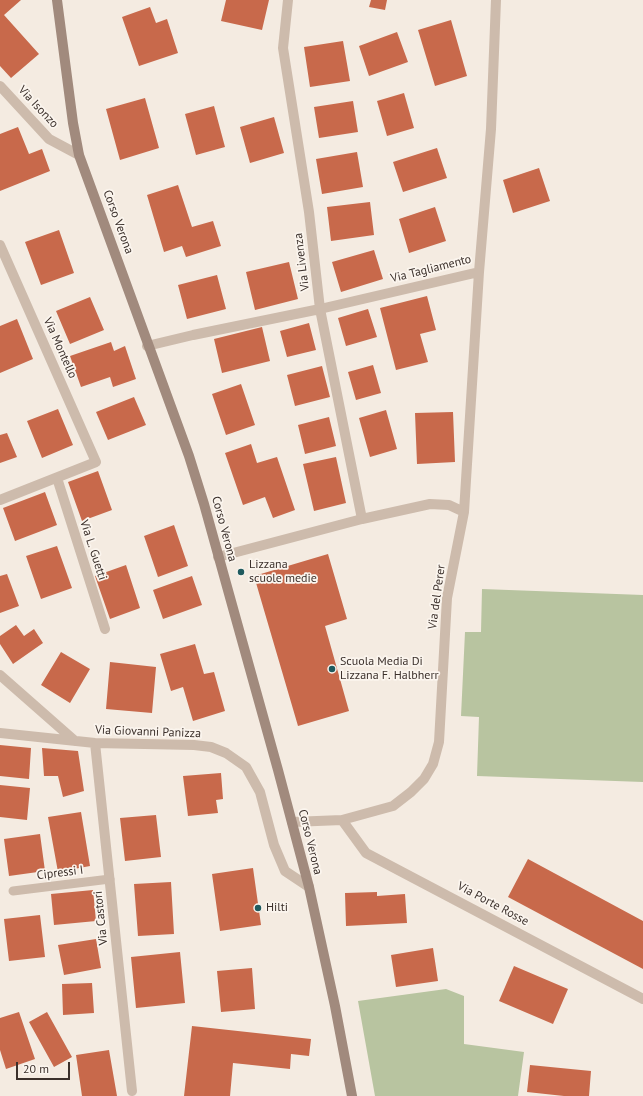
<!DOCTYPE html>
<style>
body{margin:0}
#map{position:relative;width:643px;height:1096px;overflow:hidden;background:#f4ebe1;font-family:"PT Sans",sans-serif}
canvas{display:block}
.scale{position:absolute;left:16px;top:1062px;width:54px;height:18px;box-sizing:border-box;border:2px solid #3b302b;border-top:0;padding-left:5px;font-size:12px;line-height:14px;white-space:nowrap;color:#3b302b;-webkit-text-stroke:3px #fbf5ee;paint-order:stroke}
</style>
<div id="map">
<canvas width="643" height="1096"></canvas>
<div class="scale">20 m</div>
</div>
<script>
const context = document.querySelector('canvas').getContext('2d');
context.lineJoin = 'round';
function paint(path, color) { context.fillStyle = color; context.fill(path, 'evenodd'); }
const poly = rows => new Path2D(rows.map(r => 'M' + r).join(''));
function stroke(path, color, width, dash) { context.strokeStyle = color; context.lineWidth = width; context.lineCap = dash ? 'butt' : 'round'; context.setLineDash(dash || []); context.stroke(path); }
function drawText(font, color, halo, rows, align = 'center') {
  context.font = font + ' "PT Sans",sans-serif'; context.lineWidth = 3.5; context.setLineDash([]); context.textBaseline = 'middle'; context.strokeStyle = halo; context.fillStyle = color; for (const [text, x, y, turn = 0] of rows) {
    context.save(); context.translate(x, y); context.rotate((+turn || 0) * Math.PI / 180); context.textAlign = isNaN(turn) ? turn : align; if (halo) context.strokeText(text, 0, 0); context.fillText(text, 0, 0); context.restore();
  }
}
paint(poly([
 [482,589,643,595,643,782,477,776,479,717,461,716,465,632,481,632],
 [446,989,464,996,464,1044,524,1052,518,1096,375,1096,358,1001]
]), '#b8c4a0');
paint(poly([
 [0,0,21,0,4,15,39,54,11,78,0,66],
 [226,0,269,0,262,30,221,21],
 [371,0,387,0,385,10,369,7],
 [150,7,156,23,167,19,178,53,139,66,122,17],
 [451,20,467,76,435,86,418,30],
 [397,32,408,62,369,76,359,46],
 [343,41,350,81,310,87,304,47],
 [404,93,414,128,387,136,377,101],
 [145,98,159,148,120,160,106,109],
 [353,101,358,132,319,138,314,107],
 [214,106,225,147,196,155,185,114],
 [274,117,284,153,250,163,240,127],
 [18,127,29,154,42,149,50,171,0,191,0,134],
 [437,148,447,178,403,192,393,162],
 [357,152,363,187,322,194,316,159],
 [539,168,550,201,513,213,503,180],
 [178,185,192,227,213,221,221,246,186,257,182,246,164,252,147,195],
 [370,202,374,235,331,241,327,207],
 [435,207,446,241,409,253,399,219],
 [59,230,74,273,41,285,25,242],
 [374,250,383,279,341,292,332,262],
 [289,262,298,299,255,310,246,272],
 [217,275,226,309,187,319,178,285],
 [427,296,436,330,420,334,428,362,396,370,380,308],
 [90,297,104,330,70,344,56,311],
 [368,309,377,337,346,346,338,318],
 [17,319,33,359,0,373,0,326],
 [309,323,316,350,287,357,280,331],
 [262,327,270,361,222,373,214,339],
 [111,342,114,351,125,346,136,379,113,387,110,377,81,387,70,356],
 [373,365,381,393,356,400,348,372],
 [322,366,330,397,295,406,287,375],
 [241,384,255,425,226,435,212,394],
 [134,397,146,425,108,440,96,412],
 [58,409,73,445,42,458,27,421],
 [386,410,397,449,370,457,359,418],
 [453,412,455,462,417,464,415,413],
 [329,417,336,446,305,454,298,425],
 [7,433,17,457,0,463,0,435],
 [251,444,257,463,277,457,295,510,273,518,265,497,243,505,225,453],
 [336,457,346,503,314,511,303,464],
 [98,471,112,510,82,521,68,482],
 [45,492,57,525,15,541,3,508],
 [174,525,188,566,158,577,144,536],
 [57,546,72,588,41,599,26,556],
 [328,554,347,619,325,626,349,711,298,726,254,576],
 [126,565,140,608,110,619,95,576],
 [7,574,19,606,0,613,0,576],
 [192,576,202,605,163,619,153,590],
 [16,625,24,636,34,629,43,643,13,664,0,644,0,636],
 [195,644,204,674,214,672,225,711,193,721,183,687,171,691,160,654],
 [61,652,90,669,70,703,41,685],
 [110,662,156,667,152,713,106,709],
 [0,745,31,748,29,779,0,776],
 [42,748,78,751,84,791,63,797,58,776,44,776],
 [221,773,223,799,216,800,218,813,188,816,183,776],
 [0,785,30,788,27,820,0,817],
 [81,812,90,866,58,872,48,817],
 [156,815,161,857,125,861,120,818],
 [40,834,45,871,9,876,4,839],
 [528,859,643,921,643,969,508,897],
 [253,868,261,925,220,931,212,874],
 [171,882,174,934,138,936,134,884],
 [93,890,96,921,54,925,51,894],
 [377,892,377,896,405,894,407,923,346,926,345,893],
 [40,915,45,957,9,961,4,919],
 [96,939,101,968,64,975,58,945],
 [433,948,438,981,396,987,391,955],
 [180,952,185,1003,136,1008,131,957],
 [514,966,568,989,553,1024,499,1001],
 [252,968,255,1009,221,1012,217,971],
 [92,983,94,1013,63,1015,62,984],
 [19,1012,35,1059,6,1069,0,1050,0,1018],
 [47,1012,72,1057,54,1067,29,1022],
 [192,1026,311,1039,309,1056,291,1054,290,1069,233,1063,230,1096,184,1096],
 [109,1050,117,1096,82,1096,76,1055],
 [530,1065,591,1071,589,1096,564,1096,527,1092]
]), '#c8694b');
stroke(poly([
 [13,891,110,879]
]), '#cdbbac', 9);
stroke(poly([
 [288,0,283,48,309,212,320,309,362,519],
 [0,86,49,139,79,155],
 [0,245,96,462,0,500],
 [147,346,193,335,320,309,479,272,491,129,496,0],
 [57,478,105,629],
 [218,557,362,519,430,504,449,505,464,512],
 [0,675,75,741],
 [0,733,95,743,194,745,211,747,226,753,246,767,260,792,274,845,285,871,309,887],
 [95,743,132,1091],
 [342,820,366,853,643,999],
 [292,822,342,820,393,806,411,792,424,779,433,764,439,742,447,598,464,512,479,272]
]), '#cdbbac', 10);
stroke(poly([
 [57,0,73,123,79,155,189,456,204,504,278,770,309,887,335,1006,352,1096]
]), '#a18a7d', 10);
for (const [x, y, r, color] of [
 [241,572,4,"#1f5a5e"],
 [332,669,4,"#1f5a5e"],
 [258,908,4,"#1f5a5e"]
]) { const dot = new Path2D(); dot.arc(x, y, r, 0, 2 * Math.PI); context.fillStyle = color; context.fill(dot); stroke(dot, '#fbf5ee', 1.5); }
drawText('12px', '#3b302b', '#fbf5ee', [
 ["Via Isonzo",38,107,47],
 ["Corso Verona",118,222,70],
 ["Via Livenza",302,262,-97],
 ["Via Tagliamento",431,269,-14],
 ["Via Montello",60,348,66],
 ["Corso Verona",224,529,75],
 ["Via L. Guetti",93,550,72],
 ["Via del Perer",437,597,-82],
 ["Via Giovanni Panizza",148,732,2],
 ["Corso Verona",310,842,76],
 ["Cipressi I",60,873,-7],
 ["Via Porte Rosse",493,904,28],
 ["Via Castori",101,918,-96]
]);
drawText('12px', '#3b302b', '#fbf5ee', [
 ["Lizzana",249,565],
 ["scuole medie",249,579],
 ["Scuola Media Di",340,662],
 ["Lizzana F. Halbherr",340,676],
 ["Hilti",266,908]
], 'left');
</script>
